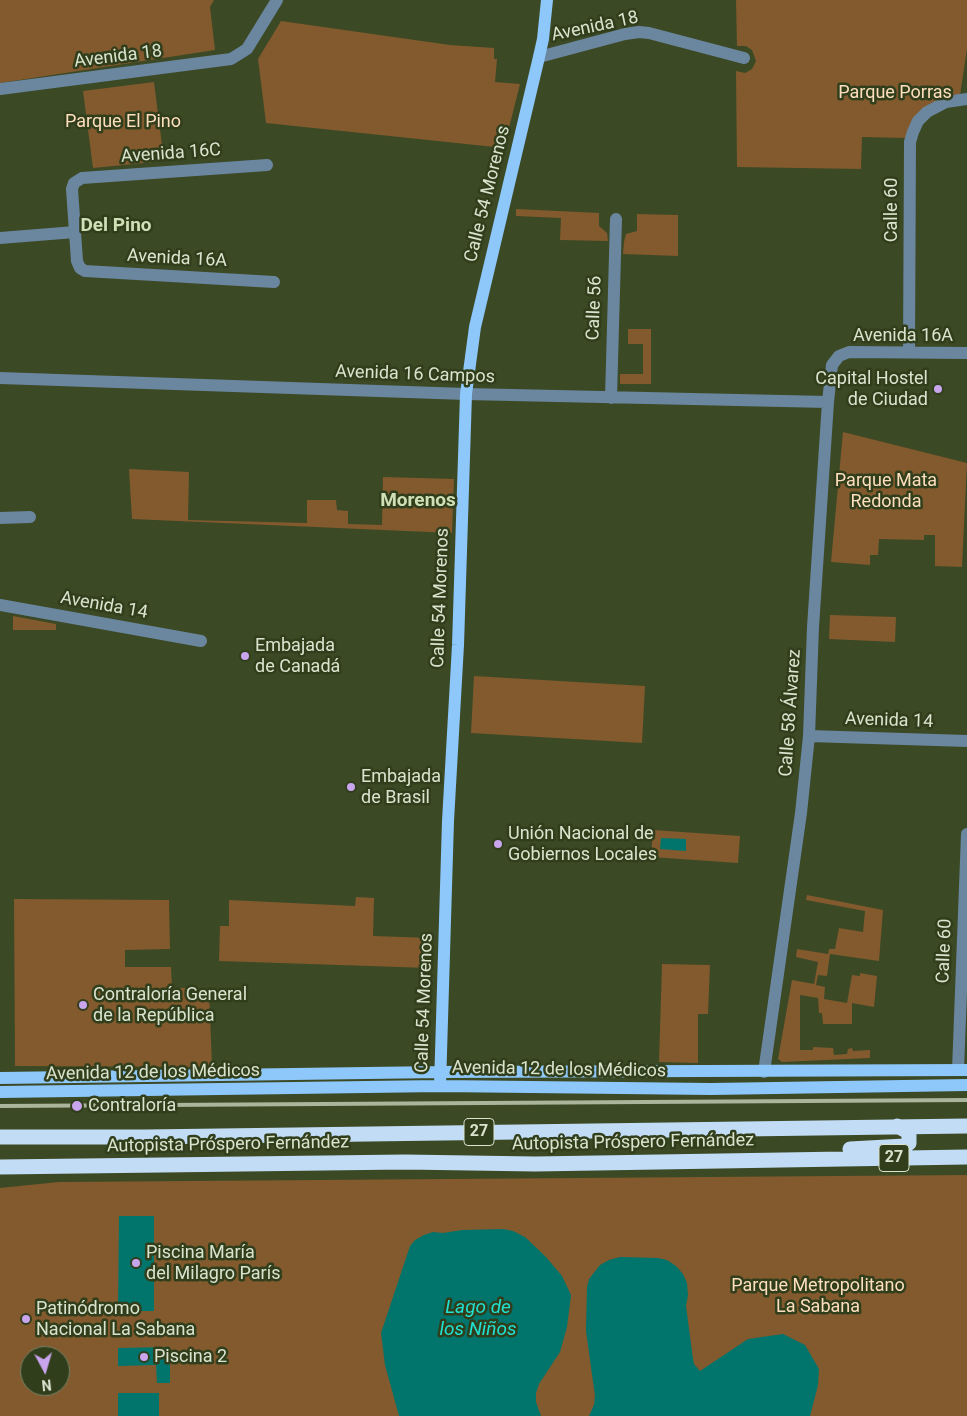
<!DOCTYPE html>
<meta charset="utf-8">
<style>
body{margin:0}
#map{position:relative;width:967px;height:1416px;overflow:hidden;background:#3b4925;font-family:Roboto,sans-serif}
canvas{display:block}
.north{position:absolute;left:20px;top:1346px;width:50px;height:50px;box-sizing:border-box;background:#313e1b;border:1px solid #758063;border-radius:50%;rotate:174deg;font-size:14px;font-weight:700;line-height:20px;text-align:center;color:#dae3ce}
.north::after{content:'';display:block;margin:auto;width:18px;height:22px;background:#c9a5ee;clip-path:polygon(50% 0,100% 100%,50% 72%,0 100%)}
</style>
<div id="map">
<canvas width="967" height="1416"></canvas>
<div class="north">N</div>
</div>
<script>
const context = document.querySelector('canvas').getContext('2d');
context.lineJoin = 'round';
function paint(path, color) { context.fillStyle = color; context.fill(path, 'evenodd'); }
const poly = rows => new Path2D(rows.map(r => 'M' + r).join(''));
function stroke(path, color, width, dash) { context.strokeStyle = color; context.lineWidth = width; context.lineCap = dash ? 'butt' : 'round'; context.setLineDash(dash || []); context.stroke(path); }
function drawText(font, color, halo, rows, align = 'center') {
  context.font = font + ' Roboto,sans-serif'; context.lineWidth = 5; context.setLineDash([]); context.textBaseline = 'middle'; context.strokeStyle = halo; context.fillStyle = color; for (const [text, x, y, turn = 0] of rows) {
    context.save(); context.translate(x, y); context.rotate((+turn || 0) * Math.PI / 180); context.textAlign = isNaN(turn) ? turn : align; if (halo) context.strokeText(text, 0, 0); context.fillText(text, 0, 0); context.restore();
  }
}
paint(poly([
 [0,0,214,0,210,7,215,50,0,83],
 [736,0,967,0,967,49,960,95,939,100,906,138,862,137,861,169,737,167,736,71,745,73,752,69,756,61,752,50,746,46,737,46],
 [281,21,450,45,494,48,494,59,497,59,495,82,520,84,504,148,266,123,258,59],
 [154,82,164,161,93,168,83,91],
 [516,209,599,213,599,226,607,233,608,241,560,240,561,218,516,216],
 [637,214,678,215,678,256,623,254,624,242,626,234,637,231],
 [628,329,651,329,651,384,620,384,620,374,643,374,643,344,628,344],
 [843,432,967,463,962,567,935,566,935,535,924,535,924,540,879,539,878,555,870,555,870,565,831,562],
 [129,469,189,472,188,520,307,523,307,500,336,500,337,510,348,511,348,524,382,525,383,477,454,479,452,533,132,519],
 [830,615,896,617,895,642,829,639],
 [13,616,56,624,56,630,13,630],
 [474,676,645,686,642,743,471,733],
 [653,830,740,836,738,863,651,857],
 [807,895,883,910,879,961,830,954,827,976,818,975,816,985,825,987,824,999,847,1003,852,975,860,976,860,973,877,976,874,1007,852,1003,852,1024,823,1024,822,1013,819,1013,818,998,800,995,800,1050,813,1050,813,1047,833,1048,834,1055,847,1054,848,1049,852,1048,853,1051,870,1050,870,1058,782,1062,778,1059,792,980,814,984,818,962,796,957,797,949,828,954,829,949,835,949,839,928,863,932,865,911,806,900],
 [356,897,374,898,373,936,431,938,429,968,219,961,220,926,229,926,229,900,355,906],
 [14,899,169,900,170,949,125,950,125,967,171,967,172,988,191,988,192,994,197,994,198,989,209,988,212,1067,15,1066],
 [662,964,710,965,708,1014,698,1014,698,1063,659,1062],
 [967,1175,967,1416,0,1416,0,1188,59,1182],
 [30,1356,60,1356,60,1386,30,1386]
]), '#825a2e');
paint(poly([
 [661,838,686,839,686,851,660,849],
 [119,1216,154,1216,154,1311,118,1311],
 [503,1229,513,1231,525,1237,546,1257,562,1276,571,1295,567,1327,560,1352,539,1384,536,1393,536,1402,541,1416,399,1416,385,1365,381,1333,410,1246,415,1240,424,1235,433,1232,443,1233,462,1230],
 [620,1257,658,1258,667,1260,676,1266,683,1274,687,1283,688,1295,686,1306,693,1359,694,1364,700,1371,748,1339,783,1334,805,1345,819,1369,818,1385,810,1416,589,1416,594,1405,595,1396,586,1331,587,1287,589,1279,600,1265,609,1260],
 [170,1347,170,1383,157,1383,156,1365,118,1366,118,1348],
 [118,1393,159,1393,159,1416,118,1416]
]), '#01746c');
stroke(poly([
 [539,57,625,34,639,32,649,33,744,58],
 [0,89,231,59,247,49,277,0],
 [267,165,82,178,74,183,72,189,77,261,80,268,85,271,274,282],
 [0,238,75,232],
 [909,352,910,142,913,132,918,121,927,112,946,102,967,99],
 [0,378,466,394,828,402],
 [611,398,616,219],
 [0,518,30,517],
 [0,605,201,641],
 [809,736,967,741],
 [958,1070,967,834],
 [764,1072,801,813,809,736,813,627,828,402,832,365,839,356,849,352,967,353]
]), '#6b869f', 12);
stroke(poly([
 [0,1078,440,1072,967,1070],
 [440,1086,448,821,458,645,466,394,475,327,539,57,543,39,547,0],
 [0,1092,440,1086,711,1089,967,1085]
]), '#8ec7fa', 12);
stroke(poly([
 [0,1137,145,1137,967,1126],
 [850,1149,905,1146,909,1143,909,1134,905,1130,897,1126],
 [0,1167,405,1162,535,1164,967,1157]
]), '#c2dcf5', 15);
stroke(poly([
 [0,1106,967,1100]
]), '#abb59c', 4);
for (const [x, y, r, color] of [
 [938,389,5,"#c9a5ee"],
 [245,656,5,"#c9a5ee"],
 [351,787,5,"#c9a5ee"],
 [498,844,5,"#c9a5ee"],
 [83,1005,5,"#c9a5ee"],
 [77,1106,6,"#c9a5ee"],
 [136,1263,5,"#c9a5ee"],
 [26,1319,5,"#c9a5ee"],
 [144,1357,5,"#c9a5ee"]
]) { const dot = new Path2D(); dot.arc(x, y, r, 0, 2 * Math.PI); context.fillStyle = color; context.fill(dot); stroke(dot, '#313e1b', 2); }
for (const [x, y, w] of [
 [479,1132,30],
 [894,1158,30]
]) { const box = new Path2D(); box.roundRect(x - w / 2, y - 13.5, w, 27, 4); context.fillStyle = '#313e1b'; context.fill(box); stroke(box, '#dae3ce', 1); }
drawText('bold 16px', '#dae3ce', null, [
 ["27",479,1132],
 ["27",894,1158]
]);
drawText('18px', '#dae3ce', '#313e1b', [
 ["Avenida 18",595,27,-12],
 ["Avenida 18",118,57,-7],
 ["Avenida 16C",171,154,-4],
 ["Calle 54 Morenos",488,194,-76],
 ["Calle 60",892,210,-90],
 ["Avenida 16A",177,259,3],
 ["Calle 56",595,308,-88],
 ["Avenida 16A",903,336],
 ["Avenida 16 Campos",415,375,2],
 ["Calle 54 Morenos",441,598,-88],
 ["Avenida 14",104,606,10],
 ["Calle 58 Álvarez",791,713,-86],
 ["Avenida 14",889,721,2],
 ["Calle 60",945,951,-88],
 ["Calle 54 Morenos",425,1003,-88],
 ["Avenida 12 de los Médicos",559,1070,1],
 ["Avenida 12 de los Médicos",153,1073,-1],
 ["Autopista Próspero Fernández",633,1143,-1],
 ["Autopista Próspero Fernández",228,1145,-1]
]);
drawText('18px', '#fedebd', '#313e1b', [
 ["Parque Porras",895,93],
 ["Parque El Pino",123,122],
 ["Parque Mata",886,481],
 ["Redonda",886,502],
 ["Parque Metropolitano",818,1286],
 ["La Sabana",818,1307]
]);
drawText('18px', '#dae3ce', '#313e1b', [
 ["Capital Hostel",928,379,"right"],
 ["de Ciudad",928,400,"right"],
 ["Embajada",255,646],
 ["de Canadá",255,667],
 ["Embajada",361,777],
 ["de Brasil",361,798],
 ["Unión Nacional de",508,834],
 ["Gobiernos Locales",508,855],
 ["Contraloría General",93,995],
 ["de la República",93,1016],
 ["Contraloría",88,1106],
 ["Piscina María",146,1253],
 ["del Milagro París",146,1274],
 ["Patinódromo",36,1309],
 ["Nacional La Sabana",36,1330],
 ["Piscina 2",154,1357]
], 'left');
drawText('bold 19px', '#cfe0b7', '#313e1b', [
 ["Del Pino",116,226],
 ["Morenos",418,501]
]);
drawText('italic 19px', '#20e1d2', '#313e1b', [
 ["Lago de",478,1308],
 ["los Niños",478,1330]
]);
</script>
